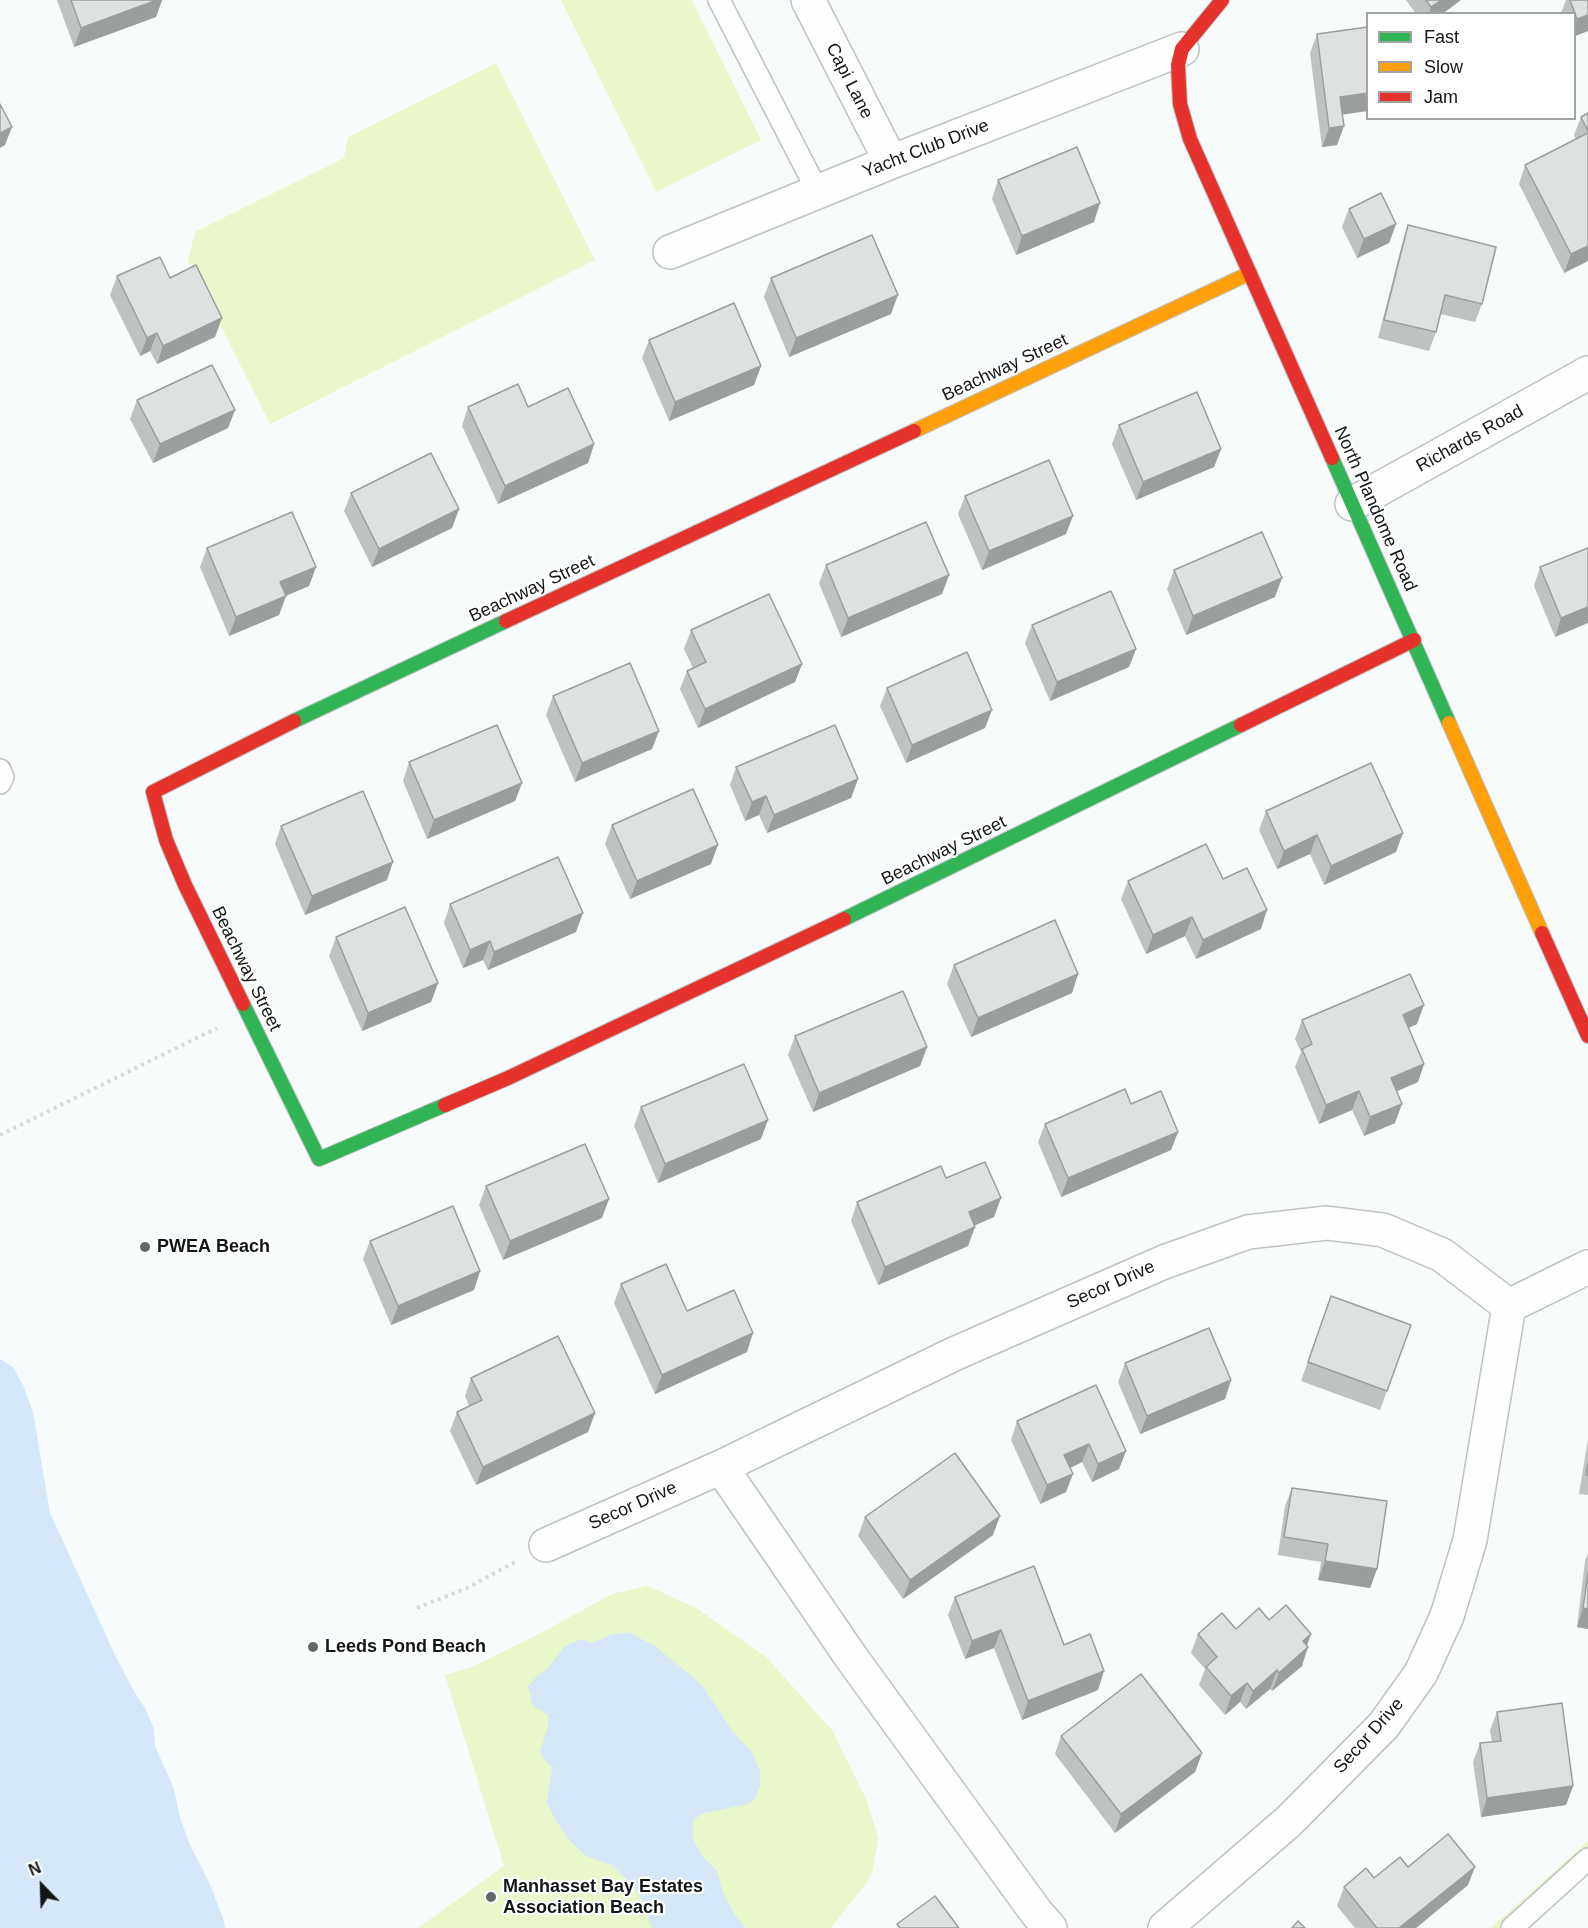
<!DOCTYPE html>
<style>
body{margin:0}
#map{position:relative;width:1588px;height:1928px;overflow:hidden;background:#f7fbfb;font-family:Arial,sans-serif}
canvas{display:block}
.legend{position:absolute;left:1366px;top:12px;width:210px;height:108px;box-sizing:border-box;background:#fff;border:2px solid #a1a2a2;margin:0;padding:8px 10px;list-style:none;font-size:18px;color:#131616}
.legend li{display:flex;align-items:center;gap:12px;height:30px}
.legend b{width:30px;border:2px solid #a1a2a2}
.north{position:absolute;left:12px;top:1856px;width:60px;height:60px;-webkit-text-stroke:4px #fff;paint-order:stroke;rotate:337deg;font-size:16px;font-weight:700;line-height:24px;text-align:center;color:#131616}
.north::after{content:'';display:block;margin:auto;width:21px;height:27px;background:#131616;clip-path:polygon(50% 0,100% 100%,50% 72%,0 100%)}
</style>
<div id="map">
<canvas width="1588" height="1928"></canvas>
<ul class="legend">
<li><b style="height:8px;background:#30b455"></b>Fast</li>
<li><b style="height:8px;background:#ff9f0a"></b>Slow</li>
<li><b style="height:8px;background:#e5322d"></b>Jam</li>
</ul>
<div class="north">N</div>
</div>
<script>
const context = document.querySelector('canvas').getContext('2d');
context.lineJoin = 'round';
function paint(path, color) { context.fillStyle = color; context.fill(path, 'evenodd'); }
const poly = rows => new Path2D(rows.map(r => 'M' + r).join(''));
function stroke(path, color, width, dash) { context.strokeStyle = color; context.lineWidth = width; context.lineCap = dash ? 'butt' : 'round'; context.setLineDash(dash || []); context.stroke(path); }
function drawText(font, color, halo, rows, align = 'center') {
  context.font = font + ' Arial,sans-serif'; context.lineWidth = 4.5; context.setLineDash([]); context.textBaseline = 'middle'; context.strokeStyle = halo; context.fillStyle = color; for (const [text, x, y, turn = 0] of rows) {
    context.save(); context.translate(x, y); context.rotate((+turn || 0) * Math.PI / 180); context.textAlign = isNaN(turn) ? turn : align; if (halo) context.strokeText(text, 0, 0); context.fillText(text, 0, 0); context.restore();
  }
}
paint(poly([
 [561,0,692,0,761,140,656,192],
 [496,63,595,260,270,424,188,261,195,232,344,158,348,137],
 [648,1586,698,1609,766,1657,832,1730,866,1799,879,1839,871,1877,831,1928,418,1928,504,1866,445,1675,472,1667,533,1637,612,1594],
 [1588,1841,1588,1875,1529,1928,1491,1928]
]), '#eaf7cb');
paint(poly([
 [0,1359,13,1367,23,1385,33,1412,50,1513,116,1657,135,1693,146,1710,154,1729,155,1746,174,1789,180,1818,190,1845,209,1882,223,1918,225,1928,0,1928],
 [631,1633,656,1647,702,1685,733,1732,752,1752,760,1771,760,1786,755,1798,748,1804,701,1814,693,1821,693,1840,704,1858,717,1871,723,1893,734,1914,746,1928,654,1928,650,1925,646,1907,632,1885,612,1865,586,1856,570,1841,556,1821,547,1803,552,1768,540,1753,549,1722,548,1715,533,1706,528,1687,536,1677,549,1667,564,1647,581,1639,592,1643,613,1634]
]), '#d5e7f9');
const lane = poly([
 [719,0,818,192],
 [0,770,3,777,0,783],
 [1512,1928,1588,1859]
]);
const street = poly([
 [808,0,891,162],
 [670,252,891,162,1182,49],
 [1352,504,1588,373],
 [721,1467,851,1657,1036,1912,1050,1928],
 [546,1545,721,1467,954,1354,1164,1262,1248,1232,1327,1223,1383,1230,1442,1255,1509,1306,1588,1267],
 [1165,1928,1289,1821,1384,1725,1421,1673,1447,1616,1470,1540,1509,1306]
]);
const fast = poly([
 [1332,458,1449,723],
 [294,721,506,621],
 [844,919,1241,725],
 [243,1004,319,1159,445,1105]
]);
const slow = poly([
 [914,431,1250,273],
 [1449,723,1542,933]
]);
const jam = poly([
 [1222,0,1182,49,1178,65,1180,104,1190,139,1332,458],
 [506,621,914,431],
 [1241,725,1414,640],
 [1542,933,1588,1036],
 [243,1004,185,885,166,840,153,792,294,721],
 [445,1105,508,1078,844,919]
]);
stroke(lane, '#bfc2c2', 24);
stroke(street, '#bfc2c2', 36);
stroke(fast, '#bfc2c2', 16);
stroke(slow, '#bfc2c2', 16);
stroke(jam, '#bfc2c2', 16);
stroke(poly([
 [0,1135,217,1028],
 [417,1608,467,1588,517,1561]
]), '#d8d8d8', 4, [3, 4.5]);
stroke(lane, '#fefefe', 21);
stroke(street, '#fefefe', 33);
stroke(fast, '#30b455', 14);
stroke(slow, '#ff9f0a', 14);
stroke(jam, '#e5322d', 14);
paint(poly([
 [57,0,162,0,156,17,74,47],
 [1406,0,1461,0,1442,14,1416,14],
 [1566,0,1588,0,1588,31,1575,36,1575,14,1561,13],
 [1317,34,1342,114,1344,126,1337,145,1322,147,1310,53],
 [1588,113,1588,261,1564,273,1519,184,1525,165,1576,140,1574,135,1581,117],
 [998,180,1094,222,1016,255,992,199],
 [1349,209,1396,224,1389,243,1357,258,1342,227],
 [1408,225,1482,304,1475,322,1440,314,1436,332,1429,351,1378,338,1402,244],
 [117,276,170,278,215,337,157,364,150,351,140,356,110,295],
 [771,278,891,314,789,357,764,297],
 [649,340,761,366,754,385,669,421,642,358],
 [137,400,235,410,228,428,153,463,130,419],
 [468,407,528,407,594,444,588,463,498,504,462,426],
 [1119,425,1221,449,1214,467,1136,500,1112,444],
 [351,493,459,509,452,528,372,567,344,511],
 [965,496,1066,534,982,570,958,514],
 [207,548,316,567,309,586,286,596,279,615,229,636,200,567],
 [1588,548,1555,637,1534,586,1540,567],
 [826,565,949,575,942,594,841,637,819,583],
 [1174,570,1275,597,1186,635,1167,589],
 [1032,625,1136,649,1129,667,1050,701,1025,643],
 [691,630,802,664,795,682,698,728,680,689,687,671,693,668,684,649],
 [887,688,985,728,906,763,880,706],
 [553,696,652,749,575,782,546,715],
 [409,762,522,783,515,801,427,839,403,781],
 [736,767,858,779,851,798,767,833,759,815,745,821,730,785],
 [1266,811,1396,852,1324,885,1310,854,1277,869,1259,830],
 [612,825,711,864,630,899,605,844],
 [281,826,387,880,305,915,275,844],
 [1223,879,1261,929,1196,959,1185,936,1146,954,1121,899,1128,881],
 [450,904,576,932,488,970,483,960,463,968,444,923],
 [336,937,438,983,431,1002,362,1031,329,956],
 [954,965,1078,974,1072,993,971,1037,947,984],
 [1302,1020,1417,1024,1409,1028,1424,1064,1418,1082,1396,1091,1395,1123,1364,1136,1352,1110,1319,1124,1295,1067,1301,1052,1295,1039],
 [795,1036,927,1047,920,1066,813,1112,788,1055],
 [1131,1104,1178,1132,1171,1150,1061,1197,1038,1142,1045,1124],
 [641,1107,761,1139,658,1183,634,1126],
 [946,1178,994,1217,974,1225,968,1246,878,1285,851,1221,857,1202],
 [486,1186,602,1218,503,1260,479,1205],
 [370,1241,480,1271,474,1290,391,1325,363,1259],
 [621,1284,687,1311,747,1352,655,1394,614,1303],
 [1331,1296,1411,1325,1380,1410,1301,1381],
 [1125,1363,1231,1380,1225,1399,1140,1434,1118,1382],
 [471,1378,595,1413,588,1432,476,1485,450,1431,457,1412,469,1406,465,1396],
 [1017,1421,1126,1451,1119,1469,1092,1482,1082,1462,1070,1468,1066,1492,1040,1504,1011,1440],
 [1588,1439,1588,1495,1579,1494],
 [1292,1488,1377,1569,1370,1588,1318,1580,1321,1562,1278,1555,1285,1506],
 [865,1517,993,1535,903,1599,858,1536],
 [1588,1553,1588,1629,1577,1627,1585,1561],
 [955,1597,1064,1645,1098,1690,1022,1720,994,1648,965,1659,948,1615],
 [1269,1620,1311,1634,1307,1645,1302,1666,1272,1691,1270,1689,1246,1709,1240,1702,1225,1715,1199,1685,1205,1669,1191,1653,1198,1634,1236,1629],
 [1497,1712,1573,1786,1566,1805,1481,1817,1473,1762,1480,1743,1492,1742,1490,1730],
 [1061,1736,1202,1753,1195,1772,1115,1833,1055,1754],
 [1408,1867,1468,1885,1416,1928,1355,1928,1337,1906,1344,1887,1374,1878]
]), '#bfc2c2');
paint(poly([
 [157,0,162,0,156,17,74,47,81,28],
 [1442,0,1461,0,1442,14,1429,14,1431,7],
 [1588,15,1588,31,1575,36,1575,27,1577,19],
 [1368,93,1368,111,1333,116,1340,97],
 [1344,126,1337,145,1322,147,1329,128],
 [12,127,5,145,0,148,0,133],
 [1100,203,1094,222,1016,255,1022,236],
 [1396,224,1389,243,1357,258,1364,239],
 [1588,246,1588,261,1564,273,1571,254],
 [898,295,891,314,789,357,796,338],
 [222,318,215,337,157,364,163,346],
 [157,333,150,351,140,356,147,338],
 [761,366,754,385,669,421,675,402],
 [235,410,228,428,153,463,160,444],
 [594,444,588,463,498,504,505,486],
 [1221,449,1214,467,1136,500,1143,482],
 [459,509,452,528,372,567,379,549],
 [1073,516,1066,534,982,570,989,551],
 [316,567,309,586,273,601,280,582],
 [949,575,942,594,841,637,848,618],
 [1282,578,1275,597,1186,635,1193,616],
 [286,596,279,615,229,636,236,617],
 [1588,607,1588,623,1555,637,1561,618],
 [1136,649,1129,667,1050,701,1057,682],
 [802,664,795,682,698,728,705,709],
 [992,710,985,728,906,763,912,745],
 [659,731,652,749,575,782,582,763],
 [858,779,851,798,767,833,774,815],
 [522,783,515,801,427,839,434,820],
 [766,796,759,815,745,821,752,802],
 [1403,833,1396,852,1324,885,1331,866],
 [1317,835,1310,854,1277,869,1284,851],
 [718,845,711,864,630,899,637,881],
 [393,862,387,880,305,915,312,896],
 [1267,910,1261,929,1196,959,1203,940],
 [583,913,576,932,488,970,494,952],
 [1192,917,1185,936,1146,954,1153,935],
 [490,941,483,960,463,968,470,950],
 [1078,974,1072,993,971,1037,978,1018],
 [438,983,431,1002,362,1031,368,1013],
 [1424,1005,1417,1024,1396,1033,1403,1015],
 [927,1047,920,1066,813,1112,819,1093],
 [1424,1064,1418,1082,1384,1097,1391,1078],
 [1359,1091,1352,1110,1319,1124,1326,1105],
 [1402,1104,1395,1123,1364,1136,1370,1117],
 [768,1120,761,1139,658,1183,665,1164],
 [1178,1132,1171,1150,1061,1197,1068,1178],
 [1001,1198,994,1217,962,1231,969,1212],
 [609,1199,602,1218,503,1260,510,1241],
 [975,1227,968,1246,878,1285,885,1267],
 [480,1271,474,1290,391,1325,398,1306],
 [753,1333,747,1352,655,1394,662,1375],
 [1231,1380,1225,1399,1140,1434,1147,1416],
 [595,1413,588,1432,476,1485,483,1467],
 [1089,1444,1082,1462,1058,1474,1064,1455],
 [1126,1451,1119,1469,1092,1482,1098,1464],
 [1073,1474,1066,1492,1040,1504,1047,1485],
 [1000,1516,993,1535,903,1599,910,1580],
 [1325,1561,1377,1569,1370,1588,1318,1580],
 [1583,1608,1588,1609,1588,1629,1577,1627],
 [1001,1630,994,1648,965,1659,972,1641],
 [1311,1634,1305,1650,1308,1647,1302,1666,1272,1691,1279,1673,1303,1641],
 [1277,1670,1270,1689,1246,1709,1253,1691],
 [1104,1671,1098,1690,1022,1720,1028,1701],
 [1247,1683,1240,1702,1225,1715,1231,1696],
 [1202,1753,1195,1772,1115,1833,1121,1814],
 [1573,1786,1566,1805,1481,1817,1487,1798],
 [1475,1867,1468,1885,1416,1928,1399,1928]
]), '#9b9e9e');
const building = poly([
 [71,0,157,0,81,28,71,0],
 [1426,0,1442,0,1431,7,1426,0],
 [1570,0,1588,0,1588,15,1577,19,1570,0],
 [1368,27,1368,93,1340,97,1344,126,1329,128,1317,34,1368,27],
 [0,104,12,127,0,133,0,104],
 [1588,113,1588,131,1581,117,1588,113],
 [1588,133,1588,246,1571,254,1525,165,1588,133],
 [1077,147,1100,203,1022,236,998,180,1077,147],
 [1381,193,1396,224,1364,239,1349,209,1381,193],
 [1408,225,1496,247,1482,304,1445,295,1436,332,1384,320,1408,225],
 [872,235,898,295,796,338,771,278,872,235],
 [160,257,170,278,196,265,222,318,163,346,157,333,147,338,117,276,160,257],
 [734,303,761,366,675,402,649,340,734,303],
 [212,365,235,410,160,444,137,400,212,365],
 [518,384,528,407,568,388,594,444,505,486,468,407,518,384],
 [1197,392,1221,449,1143,482,1119,425,1197,392],
 [431,453,459,509,379,549,351,493,431,453],
 [1049,460,1073,516,989,551,965,496,1049,460],
 [292,512,316,567,280,582,286,596,236,617,207,548,292,512],
 [926,522,949,575,848,618,826,565,926,522],
 [1262,532,1282,578,1193,616,1174,570,1262,532],
 [1588,548,1588,607,1561,618,1540,567,1588,548],
 [1111,591,1136,649,1057,682,1032,625,1111,591],
 [769,594,802,664,705,709,687,671,706,662,691,630,769,594],
 [967,652,992,710,912,745,887,688,967,652],
 [630,663,659,731,582,763,553,696,630,663],
 [497,725,522,783,434,820,409,762,497,725],
 [835,725,858,779,774,815,766,796,752,802,736,767,835,725],
 [1371,763,1403,833,1331,866,1317,835,1284,851,1266,811,1371,763],
 [693,789,718,845,637,881,612,825,693,789],
 [363,791,393,862,312,896,281,826,363,791],
 [1206,844,1223,879,1247,868,1267,910,1203,940,1192,917,1153,935,1128,881,1206,844],
 [558,857,583,913,494,952,490,941,470,950,450,904,558,857],
 [405,907,438,983,368,1013,336,937,405,907],
 [1055,920,1078,974,978,1018,954,965,1055,920],
 [1410,974,1424,1005,1403,1015,1424,1064,1391,1078,1402,1104,1370,1117,1359,1091,1326,1105,1302,1049,1312,1044,1302,1020,1410,974],
 [903,991,927,1047,819,1093,795,1036,903,991],
 [744,1064,768,1120,665,1164,641,1107,744,1064],
 [1125,1089,1131,1104,1161,1091,1178,1132,1068,1178,1045,1124,1125,1089],
 [585,1144,609,1199,510,1241,486,1186,585,1144],
 [985,1162,1001,1198,969,1212,975,1227,885,1267,857,1202,941,1166,946,1178,985,1162],
 [453,1206,480,1271,398,1306,370,1241,453,1206],
 [666,1264,687,1311,734,1290,753,1333,662,1375,621,1284,666,1264],
 [1331,1296,1411,1325,1387,1391,1308,1362,1331,1296],
 [1209,1328,1231,1380,1147,1416,1125,1363,1209,1328],
 [558,1336,595,1413,483,1467,457,1412,482,1400,471,1378,558,1336],
 [1096,1385,1126,1451,1098,1464,1089,1444,1064,1455,1073,1474,1047,1485,1017,1421,1096,1385],
 [955,1453,1000,1516,910,1580,865,1517,955,1453],
 [1588,1463,1588,1475,1586,1475,1588,1463],
 [1292,1488,1387,1501,1377,1569,1325,1561,1328,1544,1284,1537,1292,1488],
 [1034,1566,1064,1645,1090,1634,1104,1671,1028,1701,1001,1630,972,1641,955,1597,1034,1566],
 [1588,1573,1588,1609,1583,1608,1588,1573],
 [1286,1605,1311,1634,1303,1641,1308,1647,1279,1673,1277,1670,1253,1691,1247,1683,1231,1696,1206,1667,1217,1657,1198,1634,1222,1613,1236,1629,1259,1608,1269,1620,1286,1605],
 [1141,1674,1202,1753,1121,1814,1061,1736,1141,1674],
 [1562,1703,1573,1786,1487,1798,1480,1743,1501,1741,1497,1712,1562,1703],
 [1448,1834,1475,1867,1399,1928,1377,1928,1344,1887,1366,1868,1374,1878,1400,1857,1408,1867,1448,1834],
 [935,1896,959,1928,900,1928,897,1924,935,1896],
 [1298,1921,1305,1928,1292,1928,1298,1921]
]);
paint(building, '#dee1e2');
stroke(building, '#9b9e9e', 1.5);
for (const [x, y, r, color] of [
 [145,1247,6,"#636666"],
 [313,1647,6,"#636666"],
 [491,1897,6,"#636666"]
]) { const dot = new Path2D(); dot.arc(x, y, r, 0, 2 * Math.PI); context.fillStyle = color; context.fill(dot); stroke(dot, '#fff', 2); }
drawText('18px', '#131616', '#fff', [
 ["Capi Lane",849,81,63],
 ["Yacht Club Drive",926,149,-21],
 ["Beachway Street",1005,368,-25],
 ["Richards Road",1470,439,-29],
 ["North Plandome Road",1375,509,66],
 ["Beachway Street",532,589,-25],
 ["Beachway Street",944,851,-26],
 ["Beachway Street",246,969,64],
 ["Secor Drive",1111,1285,-24],
 ["Secor Drive",633,1506,-24],
 ["Secor Drive",1369,1736,-48]
]);
drawText('bold 18px', '#131616', '#fff', [
 ["PWEA Beach",157,1247],
 ["Leeds Pond Beach",325,1647],
 ["Manhasset Bay Estates",503,1887],
 ["Association Beach",503,1908]
], 'left');
</script>
